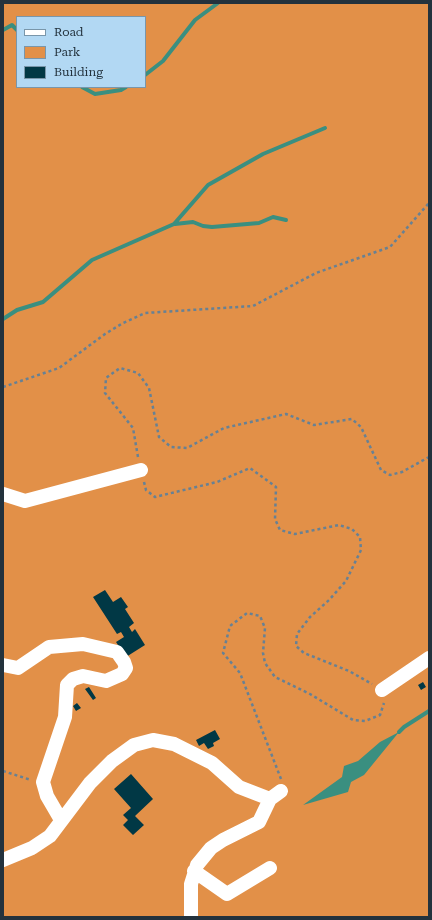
<!DOCTYPE html>
<style>
body{margin:0}
#map{position:relative;width:432px;height:920px;overflow:hidden;background:#a6cbe5;font-family:"Roboto Serif",serif}
canvas{display:block}
.frame{position:absolute;inset:0;border:4px solid #23323d;pointer-events:none}
.legend{position:absolute;left:16px;top:16px;width:130px;height:72px;box-sizing:border-box;background:#b2d8f3;border:1px solid #7996aa;margin:0;padding:5px 7px;list-style:none;font-size:12px;color:#23323d}
.legend li{display:flex;align-items:center;gap:8px;height:20px}
.legend b{width:20px;border:1px solid #7996aa}
</style>
<div id="map">
<canvas width="432" height="920"></canvas>
<div class="frame"></div>
<ul class="legend">
<li><b style="height:5px;background:#fff"></b>Road</li>
<li><b style="height:11px;background:#e29048"></b>Park</li>
<li><b style="height:11px;background:#013845"></b>Building</li>
</ul>
</div>
<script>
const context = document.querySelector('canvas').getContext('2d');
context.lineJoin = 'round';
function paint(path, color) { context.fillStyle = color; context.fill(path, 'evenodd'); }
const poly = rows => new Path2D(rows.map(r => 'M' + r).join(''));
function stroke(path, color, width, dash) { context.strokeStyle = color; context.lineWidth = width; context.lineCap = dash ? 'butt' : 'round'; context.setLineDash(dash || []); context.stroke(path); }
paint(poly([
 [3,3,429,3,429,917,3,917],
 [17,17,145,17,145,87,17,87]
]), '#e29048');
paint(poly([
 [399,732,364,775,351,782,348,792,303,805,342,777,344,766,358,761,380,742]
]), '#3a8f80');
stroke(poly([
 [3,30,12,25,17,30],
 [145,75,163,61,195,20,218,3],
 [82,87,95,94,121,90,126,87],
 [175,224,193,222,203,226,212,227,259,223,273,217,286,220],
 [3,319,17,310,43,302,92,260,174,224,208,185,263,154,325,128],
 [399,732,404,727,429,711]
]), '#3a8f80', 4);
paint(poly([
 [105,590,113,602,121,597,128,607,125,609,134,623,129,627,132,632,135,629,145,645,126,657,116,642,124,637,121,632,117,634,93,597],
 [423,682,426,687,421,690,418,685],
 [89,687,96,698,93,700,85,689],
 [77,703,81,708,76,711,73,706],
 [215,730,220,739,213,743,214,746,208,749,204,743,199,746,196,740],
 [131,774,153,799,135,816,144,825,133,835,123,825,128,820,123,815,131,808,114,789]
]), '#013845');
stroke(poly([
 [3,387,59,368,105,334,123,323,145,313,253,306,316,273,390,247,429,203],
 [138,457,133,428,105,393,106,378,120,368,138,373,149,388,159,437,171,447,187,448,224,428,286,414,314,425,352,419,361,427,381,470,390,475,402,472,429,457],
 [144,482,146,490,155,497,217,482,250,468,276,487,275,519,280,530,295,534,339,525,352,529,360,537,361,550,346,581,329,600,310,617,297,634,296,646,304,653,349,671,372,684],
 [3,771,31,780],
 [281,779,240,673,223,653,230,626,247,613,260,616,265,628,263,653,265,663,275,677,310,694,353,720,365,721,380,715,384,703]
]), '#678194', 2.5, [3, 3]);
stroke(poly([
 [3,494,25,501,141,470],
 [3,665,18,668,49,647,83,644,117,652,124,662,126,668,122,674,106,681,83,676,73,679,67,685,65,717,43,782,47,796,61,820],
 [382,690,429,658],
 [3,860,32,848,50,836,90,783,112,761,134,745,153,740,174,744,212,763,239,787,270,799,281,791],
 [194,871,227,894,270,868],
 [191,917,191,884,197,865,211,848,223,840,259,822,270,799]
]), '#fff', 14);
</script>
